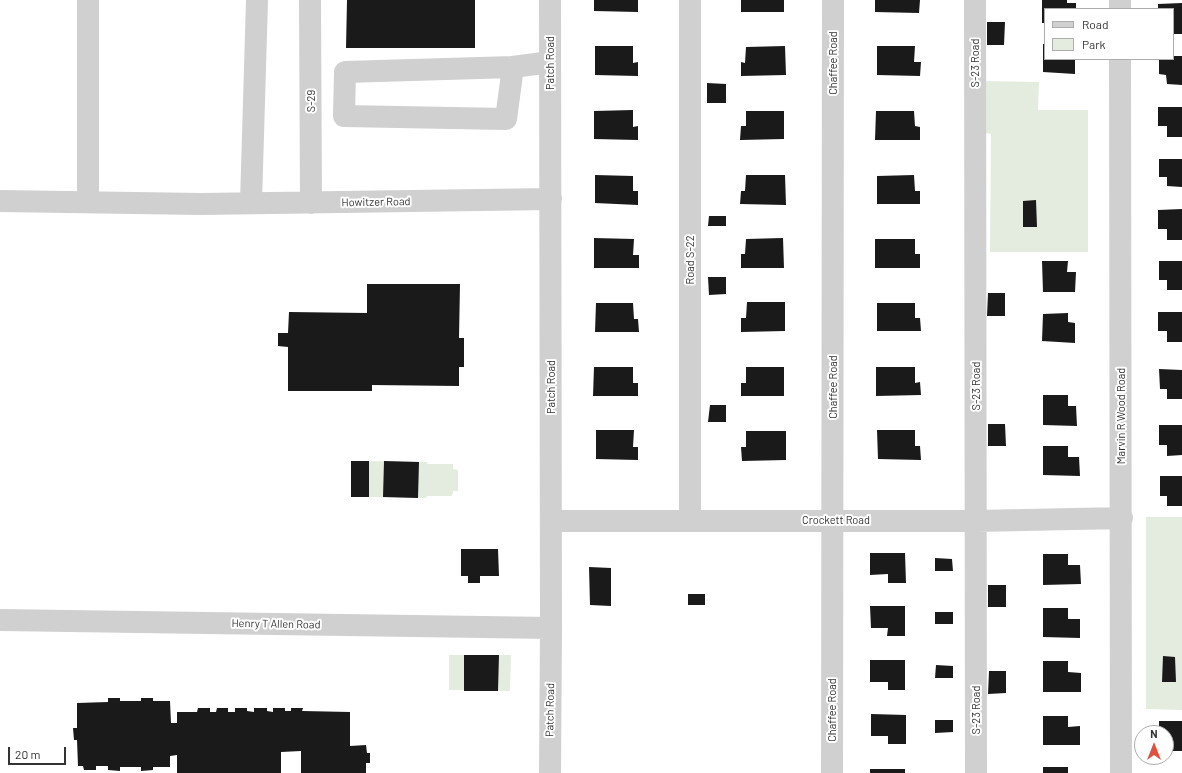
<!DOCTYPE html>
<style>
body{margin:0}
#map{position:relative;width:1182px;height:773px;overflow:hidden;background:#fff;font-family:Barlow,sans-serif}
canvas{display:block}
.legend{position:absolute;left:1044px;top:8px;width:130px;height:52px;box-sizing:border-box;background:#fff;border:1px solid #adadad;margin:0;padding:5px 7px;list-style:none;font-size:12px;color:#333}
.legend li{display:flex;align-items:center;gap:8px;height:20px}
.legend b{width:20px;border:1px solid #adadad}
.north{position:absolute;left:1134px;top:725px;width:40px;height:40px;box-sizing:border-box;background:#fff;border:1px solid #adadad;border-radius:50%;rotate:0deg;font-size:11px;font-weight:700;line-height:16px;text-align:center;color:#333}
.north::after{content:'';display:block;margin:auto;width:14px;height:18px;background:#e1503e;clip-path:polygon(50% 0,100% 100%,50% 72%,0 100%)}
.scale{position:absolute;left:8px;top:747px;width:58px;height:18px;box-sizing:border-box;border:2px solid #333;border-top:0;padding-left:5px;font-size:12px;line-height:14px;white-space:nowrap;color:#333;-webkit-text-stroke:3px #fff;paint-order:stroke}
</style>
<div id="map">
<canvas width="1182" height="773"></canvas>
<ul class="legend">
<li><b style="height:5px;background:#d0d0d0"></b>Road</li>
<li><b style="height:11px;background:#e4ecdf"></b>Park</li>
</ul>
<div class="north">N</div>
<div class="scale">20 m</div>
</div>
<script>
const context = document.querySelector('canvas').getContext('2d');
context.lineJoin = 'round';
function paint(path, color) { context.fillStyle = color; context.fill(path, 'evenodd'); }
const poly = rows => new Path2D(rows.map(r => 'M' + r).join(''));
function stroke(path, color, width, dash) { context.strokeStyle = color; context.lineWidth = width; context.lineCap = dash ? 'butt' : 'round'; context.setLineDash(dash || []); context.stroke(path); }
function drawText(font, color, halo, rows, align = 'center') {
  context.font = font + ' Barlow,sans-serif'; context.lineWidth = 4; context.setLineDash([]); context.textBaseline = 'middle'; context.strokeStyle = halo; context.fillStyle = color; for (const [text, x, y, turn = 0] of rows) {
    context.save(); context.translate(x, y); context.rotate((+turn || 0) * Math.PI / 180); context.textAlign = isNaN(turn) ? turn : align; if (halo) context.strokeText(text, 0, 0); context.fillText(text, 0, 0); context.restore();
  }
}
paint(poly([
 [981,81,1039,82,1038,110,1088,110,1088,252,990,252,991,134,986,133,981,121],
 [369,461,427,462,427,464,453,464,453,469,458,470,458,491,453,491,452,496,427,496,426,498,369,497],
 [1146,517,1182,517,1182,710,1146,709],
 [449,655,511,655,510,691,449,690]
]), '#e4ecdf');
paint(poly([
 [347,0,475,0,475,48,346,48],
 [594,0,638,0,638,12,594,11],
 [741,0,784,0,784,12,741,12],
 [875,0,920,0,919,13,875,12],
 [1042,0,1067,0,1067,3,1076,3,1076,9,1045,9,1045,23,1042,23],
 [1182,3,1182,34,1173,34,1173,9,1158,9,1158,4],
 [987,22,1005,22,1004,45,987,45],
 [1043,44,1045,44,1045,59,1075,59,1075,74,1043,72],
 [595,46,633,46,633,63,638,62,638,76,595,75],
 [785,46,786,75,741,76,741,62,745,63,746,47],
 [877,46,915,46,914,62,921,62,920,76,877,75],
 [1173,56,1182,56,1182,85,1167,84,1166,75,1159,74,1159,59,1173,59],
 [707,83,726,84,726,103,707,103],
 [1158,107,1182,107,1182,137,1167,137,1167,126,1158,126],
 [633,110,633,127,638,126,638,140,594,139,594,111],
 [746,111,784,111,784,139,740,140,741,126,746,126],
 [876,111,914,111,915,126,920,127,920,140,875,140],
 [1159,159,1182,159,1182,187,1167,186,1167,177,1159,177],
 [595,175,633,176,633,191,638,191,638,205,595,203],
 [746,175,785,175,786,205,740,204,741,191,745,191],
 [914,175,915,191,920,191,920,204,877,204,877,176],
 [1036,200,1037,227,1023,227,1023,201],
 [1182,209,1182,240,1167,240,1167,229,1158,229,1158,210],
 [709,216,726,216,726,226,708,226],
 [594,238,634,239,633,255,639,255,639,268,594,268],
 [783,238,784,268,741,268,741,254,745,254,746,239],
 [875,239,915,239,915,254,920,254,920,268,875,268],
 [1042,261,1068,261,1067,272,1076,272,1075,292,1043,292],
 [1159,261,1182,261,1182,290,1167,290,1167,280,1159,280],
 [708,277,726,277,726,294,709,295],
 [367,284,460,284,459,338,464,338,464,367,459,367,459,386,372,385,372,391,288,391,288,347,278,346,278,333,288,333,289,312,367,313],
 [988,293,1005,293,1005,316,987,316],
 [747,302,785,302,785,331,741,332,741,318,746,318],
 [596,303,633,303,634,319,638,319,639,332,595,332],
 [877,303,915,303,915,318,920,318,921,331,877,331],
 [1158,312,1182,312,1182,342,1167,342,1167,331,1158,331],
 [1068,313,1068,322,1075,323,1075,343,1042,341,1043,314],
 [594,367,633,367,633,383,638,383,638,396,593,396],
 [746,367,784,367,784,396,741,396,741,383,746,383],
 [876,367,915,367,915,383,920,382,921,395,876,396],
 [1159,369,1182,370,1182,399,1167,399,1167,389,1160,389],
 [1043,395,1068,395,1068,406,1076,406,1077,426,1043,425],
 [710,405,726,405,726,422,708,422],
 [988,424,1005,424,1006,446,988,446],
 [1159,425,1182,425,1182,455,1167,456,1167,445,1159,445],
 [596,430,634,430,633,447,638,447,638,460,596,459],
 [877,430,915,430,915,446,920,446,921,460,878,459],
 [746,431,786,431,786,460,742,461,741,447,746,447],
 [1043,446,1068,446,1068,457,1079,457,1080,476,1043,475],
 [351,461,369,461,369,497,351,497],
 [384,461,419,462,418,498,383,497],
 [1160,476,1182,476,1182,506,1167,506,1167,496,1160,496],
 [461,549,498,549,499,576,480,576,480,583,468,583,468,576,461,576],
 [870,553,905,553,906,583,888,583,888,574,870,575],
 [1043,554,1068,554,1068,565,1080,565,1081,584,1043,585],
 [935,558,952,559,953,571,935,571],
 [589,567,611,568,611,606,590,605],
 [988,585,1006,585,1006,607,988,607],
 [688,594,705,594,705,605,688,605],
 [870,606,905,606,905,636,887,636,888,628,871,628],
 [1043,608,1068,608,1068,619,1080,619,1080,638,1043,637],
 [935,612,953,612,953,624,935,624],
 [464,655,499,655,498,691,464,691],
 [1163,656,1175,657,1176,682,1162,682],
 [870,660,905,660,905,690,888,690,888,682,870,682],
 [1043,661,1068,661,1068,672,1081,673,1081,692,1043,692],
 [936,665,953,666,953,678,935,678],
 [989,671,1006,671,1006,693,988,694],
 [108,698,120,698,120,701,141,701,141,698,153,698,153,701,170,701,171,723,177,723,177,712,197,712,198,708,210,708,210,712,216,712,217,708,228,708,228,712,235,712,235,708,247,708,247,711,254,712,254,708,267,708,267,711,273,712,273,708,285,708,285,711,291,711,291,708,303,708,302,711,350,712,350,746,366,745,367,753,370,753,370,763,366,763,366,773,301,773,301,751,281,752,281,773,177,773,177,755,170,756,170,767,153,767,153,770,141,771,141,767,120,767,120,771,108,770,108,766,96,766,96,770,84,770,83,766,78,766,77,740,74,740,73,728,77,728,77,703,108,702],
 [871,714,906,715,906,744,888,744,888,736,871,736],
 [1043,716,1068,716,1068,727,1080,726,1080,745,1043,745],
 [935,720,953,720,953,732,935,733],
 [1159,721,1182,721,1182,751,1167,751,1166,733,1159,733],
 [1043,767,1068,767,1068,773,1043,773],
 [870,769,905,769,905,773,870,773]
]), '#1a1a1a');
stroke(poly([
 [88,0,88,202],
 [310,0,311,203],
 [690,0,690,520],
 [975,0,976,773],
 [1120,0,1120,9],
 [1120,59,1121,773],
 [513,67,506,119,344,116,345,72,513,67],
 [513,67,550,62],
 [0,201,201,204,551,199],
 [251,203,257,0],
 [551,521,976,521,1122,518],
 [0,620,551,628],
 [550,773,551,628,550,0],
 [832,773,833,0]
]), '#d0d0d0', 22);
drawText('11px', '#333', '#fff', [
 ["Patch Road",550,63,-90],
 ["Chaffee Road",833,63,-90],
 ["S-23 Road",975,63,-90],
 ["S-29",311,101,-90],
 ["Howitzer Road",376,202,-1],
 ["Road S-22",690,260,-90],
 ["S-23 Road",976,386,-90],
 ["Patch Road",551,387,-90],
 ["Chaffee Road",833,387,-90],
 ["Marvin R Wood Road",1121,416,-90],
 ["Crockett Road",836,520],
 ["Henry T Allen Road",276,624,1],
 ["Patch Road",550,710,-89],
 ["Chaffee Road",832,710,-90],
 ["S-23 Road",976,710,-90]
]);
</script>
